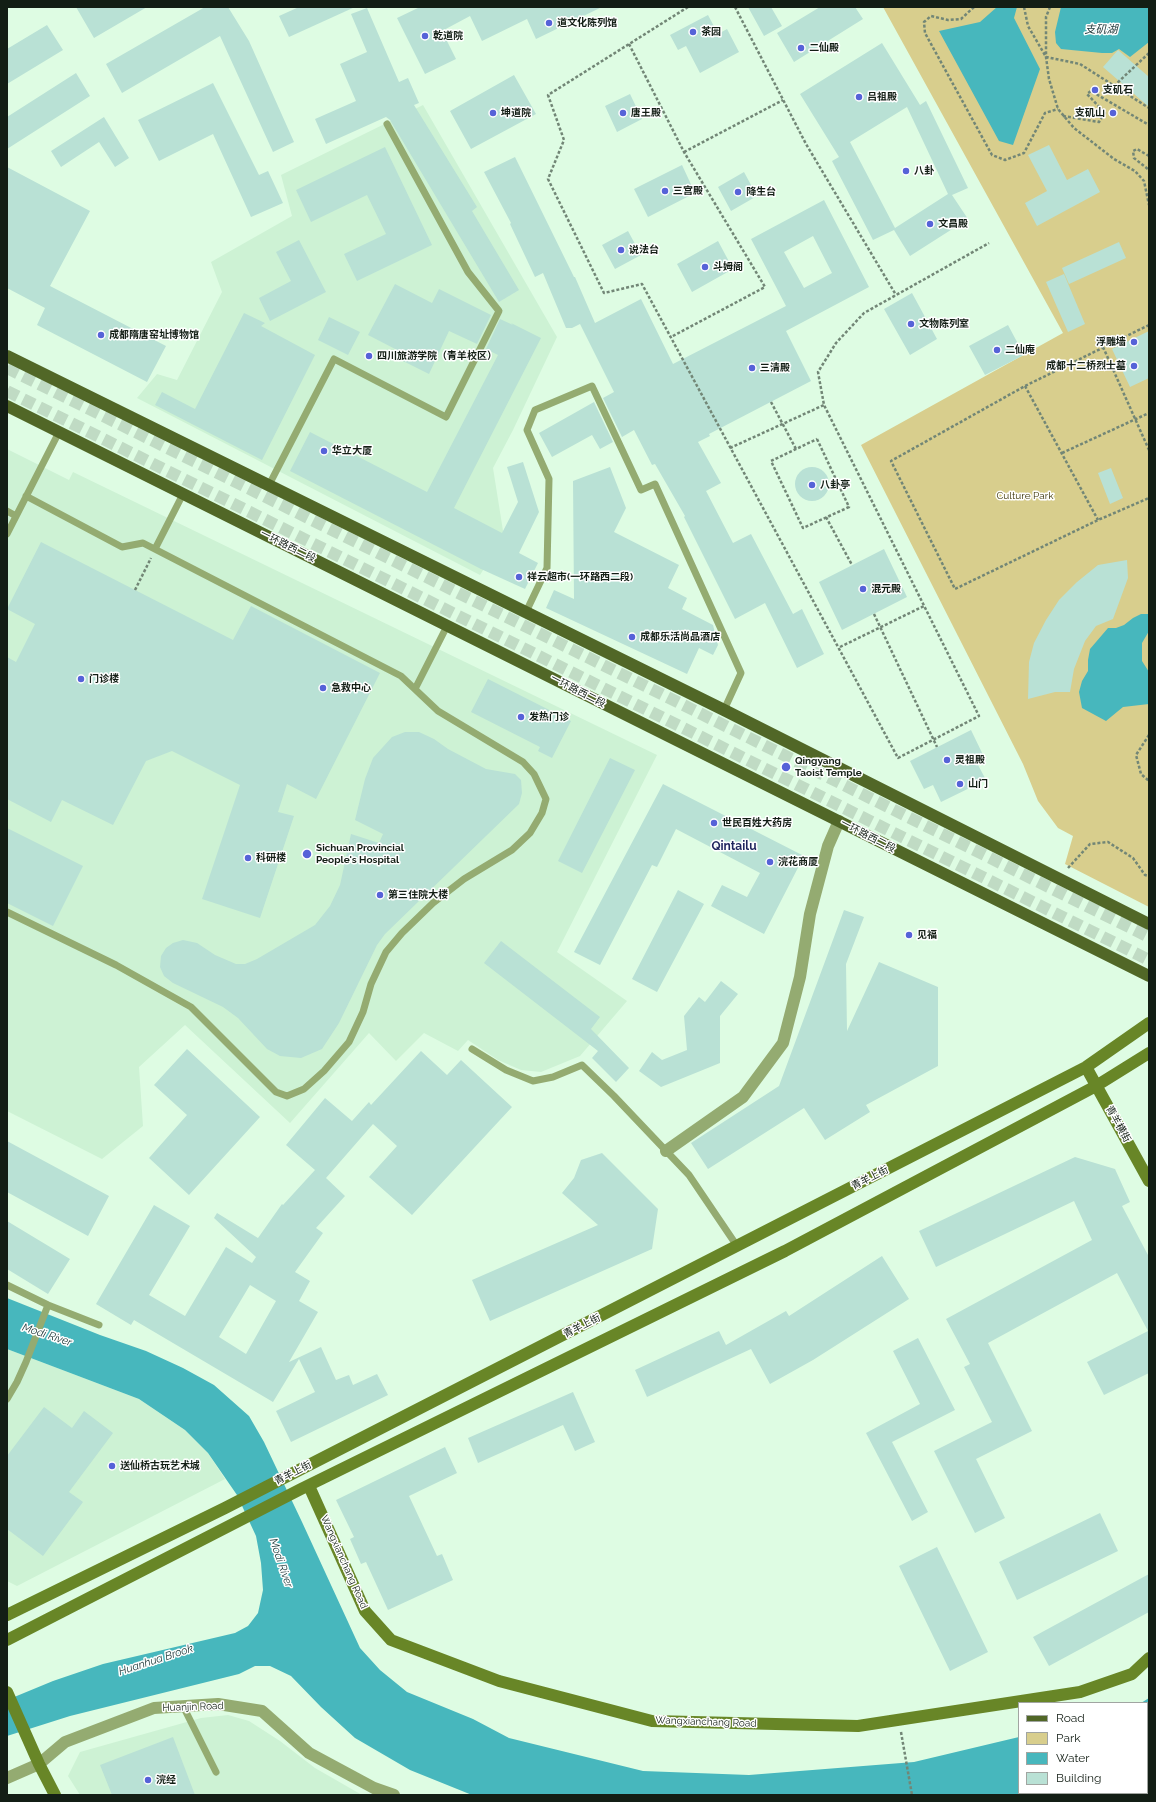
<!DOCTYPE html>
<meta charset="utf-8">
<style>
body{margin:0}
#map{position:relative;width:1156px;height:1802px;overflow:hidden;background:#defce3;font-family:Raleway,sans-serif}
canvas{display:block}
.frame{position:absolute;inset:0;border:8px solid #131e15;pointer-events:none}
.legend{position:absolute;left:1018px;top:1702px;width:130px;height:92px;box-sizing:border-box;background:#fff;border:1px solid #a1a5a1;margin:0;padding:5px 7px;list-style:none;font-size:12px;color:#131e15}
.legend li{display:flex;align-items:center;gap:8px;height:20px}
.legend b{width:20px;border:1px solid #a1a5a1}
</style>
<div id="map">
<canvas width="1156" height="1802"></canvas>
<div class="frame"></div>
<ul class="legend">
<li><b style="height:5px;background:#516727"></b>Road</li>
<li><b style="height:11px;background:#d8ce8d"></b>Park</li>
<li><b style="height:11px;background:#47b7bd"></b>Water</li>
<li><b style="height:11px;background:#b9e1d5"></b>Building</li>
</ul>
</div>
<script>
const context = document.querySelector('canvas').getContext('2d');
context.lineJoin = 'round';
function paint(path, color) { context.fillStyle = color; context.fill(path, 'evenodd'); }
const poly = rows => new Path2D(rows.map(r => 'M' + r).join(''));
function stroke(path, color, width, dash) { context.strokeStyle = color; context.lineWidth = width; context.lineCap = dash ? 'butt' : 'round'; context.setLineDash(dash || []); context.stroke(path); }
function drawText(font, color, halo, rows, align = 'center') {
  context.font = font + ' Raleway,"Noto Sans SC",sans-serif'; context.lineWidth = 3; context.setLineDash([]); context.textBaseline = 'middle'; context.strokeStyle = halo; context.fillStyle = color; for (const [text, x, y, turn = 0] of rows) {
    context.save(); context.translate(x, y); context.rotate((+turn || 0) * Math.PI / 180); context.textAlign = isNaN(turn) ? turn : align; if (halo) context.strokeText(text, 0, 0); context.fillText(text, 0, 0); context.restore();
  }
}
paint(poly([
 [423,105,557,337,513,430,493,468,504,537,480,575,137,398,157,374,177,380,222,292,211,262,292,216,281,175],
 [7,449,69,480,73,472,657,755,557,952,627,1001,580,1056,541,1072,521,1070,498,1060,468,1040,458,1051,424,1033,396,1061,369,1033,290,1123,185,1025,139,1067,143,1126,102,1159,7,1111],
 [7,1349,139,1399,185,1430,208,1453,225,1479,17,1586,7,1581],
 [228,1715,249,1721,280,1741,315,1768,362,1795,80,1795,68,1776,80,1752,201,1718]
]), '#cdf2d4');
paint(poly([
 [883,7,1149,7,1149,907,1065,864,1073,836,1058,828,1038,801,1023,764,861,445,1063,333]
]), '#d8ce8d');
paint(poly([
 [997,7,1017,7,1014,18,1040,69,1013,145,999,141,939,31,980,22],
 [1061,7,1149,7,1149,42,1130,57,1119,49,1112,53,1102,53,1061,49,1056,43,1055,32],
 [1141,614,1149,614,1149,631,1142,643,1142,661,1149,672,1149,704,1123,707,1106,721,1082,708,1079,692,1082,681,1088,671,1088,660,1090,649,1108,628,1116,628,1124,625,1133,618],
 [7,1298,100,1335,146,1351,183,1368,214,1385,249,1416,264,1442,302,1522,360,1648,380,1670,407,1692,473,1719,509,1738,643,1771,749,1775,914,1762,1019,1737,1019,1793,1138,1793,1127,1795,472,1795,410,1770,355,1738,321,1707,291,1676,270,1666,255,1666,239,1674,70,1716,7,1736,7,1700,53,1681,103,1664,235,1633,248,1626,258,1613,263,1590,261,1563,256,1536,237,1495,208,1453,185,1430,139,1399,7,1349],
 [1149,1698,1149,1791,1147,1791,1147,1703,1141,1703]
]), '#47b7bd');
paint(poly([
 [76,7,147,7,94,38],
 [205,7,228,7,249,41,294,142,273,152,220,36,122,93,106,64],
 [299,7,355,7,289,37,279,16],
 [420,7,602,7,536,39,527,19,482,41,470,16,442,31,456,59,425,74,397,18],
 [748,7,771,7,782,26,764,36],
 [820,7,855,7,863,19,794,62,777,33],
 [367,8,399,82,408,78,419,103,414,105,477,207,472,211,519,290,499,302,390,120,386,117,326,144,315,119,356,101,340,64,367,52,351,14],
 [708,15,718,34,727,29,739,52,700,73,686,46,678,50,670,35],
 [47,25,63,50,7,84,7,49],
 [882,43,920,105,926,101,968,188,952,195,968,219,910,256,894,230,873,240,832,161,839,157,800,94],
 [907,107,948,194,895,228,850,142],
 [1118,50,1149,77,1149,107,1103,67],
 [76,73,90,96,7,149,7,117],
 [514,75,536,114,471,149,450,111],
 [213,83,259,175,268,171,283,203,251,217,213,134,159,161,138,120],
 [630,94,642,119,617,132,605,106],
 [104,117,129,158,115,167,99,142,61,167,51,151],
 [1049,145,1067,180,1088,169,1100,192,1037,226,1025,203,1047,191,1028,155],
 [385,147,432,245,357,281,344,254,386,234,367,195,311,222,296,190],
 [515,157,574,277,575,277,595,323,641,299,673,364,786,306,751,239,824,200,869,287,786,331,811,381,709,434,710,436,698,442,721,483,706,491,733,543,751,534,793,614,802,609,824,654,797,668,765,603,735,619,684,517,685,516,655,464,652,465,634,430,622,437,603,398,614,392,580,324,572,328,566,328,543,273,535,277,510,224,511,223,484,172],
 [813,236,832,273,804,288,784,252],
 [682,165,695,193,648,217,634,189],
 [7,167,90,211,50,286,166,346,147,382,37,325,45,308,7,288],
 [744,172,757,196,731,211,718,187],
 [628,231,641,255,615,269,602,245],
 [299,240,326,292,270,321,259,298,291,281,276,252],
 [718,241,733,269,692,292,677,264],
 [1119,242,1126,258,1069,284,1062,268],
 [1064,274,1085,324,1068,332,1046,282],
 [395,284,432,303,439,289,491,315,477,344,449,331,429,374,397,358,401,352,368,335],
 [912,293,937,339,910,355,884,309],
 [244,313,265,323,261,326,315,355,262,460,155,405,162,392,195,409],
 [329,317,360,332,348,355,318,340],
 [500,319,513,325,511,323,541,338,454,508,502,533,518,502,507,467,523,462,539,512,519,553,538,563,525,589,481,569,290,471,310,432,427,492,498,355,486,349],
 [1008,325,1024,355,985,375,969,346],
 [1149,331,1149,378,1130,387,1112,349],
 [594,402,613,442,600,449,592,435,552,457,539,433],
 '795 484a17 17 0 1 1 34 0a17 17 0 1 1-34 0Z',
 [610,467,626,508,614,532,679,565,668,588,687,598,682,609,713,625,718,645,713,655,699,648,687,674,546,608,554,590,574,599,573,481],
 [1111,468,1123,498,1110,504,1098,473],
 [41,542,233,640,251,606,380,673,316,799,287,784,278,812,294,816,260,918,202,899,240,785,172,751,146,761,113,825,62,800,51,822,7,799,7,657,16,662,35,624,7,609],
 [884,549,907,597,842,630,819,582],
 [1127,560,1128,578,1113,619,1096,626,1085,641,1074,669,1070,692,1055,692,1028,699,1029,662,1034,643,1046,620,1059,600,1077,582,1098,565],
 [488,679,571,721,552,758,538,751,540,747,471,712],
 [971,730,985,759,977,763,986,780,941,802,933,785,924,789,910,761],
 [405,732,419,732,434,739,448,749,486,769,515,774,521,780,522,793,519,804,385,934,377,945,339,1023,322,1049,301,1058,280,1056,267,1049,238,1018,223,1007,173,983,164,976,160,967,161,956,166,948,173,943,183,940,197,943,215,955,236,964,245,964,257,959,315,925,330,906,340,885,351,834,379,843,383,834,355,820,365,779,373,758,392,737],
 [610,758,635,770,582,873,558,861],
 [663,784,804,856,764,934,711,906,722,885,747,897,760,873,676,829,657,867,652,865,600,965,574,952],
 [7,828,83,866,53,926,7,903],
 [678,890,704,904,657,992,632,979],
 [844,910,864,917,846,964,847,1031,879,962,938,987,938,1066,866,1105,870,1112,825,1140,804,1108,708,1169,691,1143,779,1086],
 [501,941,600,1017,591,1029,629,1068,616,1082,592,1058,598,1051,484,963],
 [721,981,738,994,720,1016,720,1063,661,1087,639,1071,652,1052,662,1060,687,1050,684,1016,699,997,705,1002],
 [187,1049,260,1117,189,1195,149,1158,187,1115,154,1085],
 [421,1051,447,1075,461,1060,512,1107,412,1215,369,1177,397,1146,373,1124,326,1178,345,1196,316,1228,323,1233,295,1272,310,1281,299,1301,318,1312,289,1362,321,1347,336,1380,349,1375,353,1385,377,1374,388,1395,291,1442,276,1411,315,1392,299,1359,273,1402,134,1320,131,1325,96,1304,154,1205,190,1226,149,1295,185,1316,226,1247,252,1263,256,1257,214,1218,217,1213,258,1238,282,1204,283,1205,315,1170,286,1145,325,1098,352,1121,369,1102,371,1105],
 [250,1285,276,1301,246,1354,219,1337],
 [7,1141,109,1196,88,1236,7,1192],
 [602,1153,658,1209,652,1249,490,1321,472,1280,598,1225,562,1193,574,1178,581,1160],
 [1075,1157,1115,1169,1130,1202,1122,1206,1149,1257,1149,1373,1104,1395,1087,1362,1148,1331,1117,1273,988,1343,1032,1431,976,1459,1005,1518,975,1533,934,1451,992,1422,964,1367,970,1364,946,1319,1092,1240,1074,1201,936,1267,919,1231],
 [7,1221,70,1259,48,1294,7,1269],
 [882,1256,909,1299,813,1360,770,1384,751,1349,647,1397,635,1370,719,1331,726,1345,786,1311,789,1316],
 [918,1338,955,1410,892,1442,928,1512,912,1521,866,1433,920,1404,893,1351],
 [573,1392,595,1442,575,1451,563,1425,478,1463,468,1438],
 [44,1407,72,1428,84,1411,113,1433,69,1492,83,1502,43,1556,7,1529,7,1456],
 [445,1447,457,1473,409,1496,437,1556,442,1554,453,1580,388,1610,366,1562,361,1564,350,1539,354,1537,336,1500],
 [1100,1513,1118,1551,1017,1600,999,1562],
 [937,1547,988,1652,950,1671,899,1566],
 [1149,1574,1149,1612,1049,1666,1033,1637],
 [173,1737,195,1795,112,1795,100,1765]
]), '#b9e1d5');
stroke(poly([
 [7,368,1149,937],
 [7,391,1149,960]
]), '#c0dbc4', 12, [12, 6]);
stroke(poly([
 [688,7,548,95,564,140,548,179,604,293,642,284,898,758,979,716,824,405,818,372,836,343,864,313,989,243],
 [735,7,806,144,896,295],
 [974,7,961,19,948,20,931,16,924,22,925,33,992,155,1005,160,1024,153,1045,113,1058,109],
 [1024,7,1028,26,1046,57,1080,64,1149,108],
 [1050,7,1046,17,1046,57,1049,79,1058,109,1074,128,1114,159,1135,171,1144,181,1149,205],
 [629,44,684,152,765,287,671,337],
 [1114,86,1149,53],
 [1063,116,1099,122,1105,113,1087,94,1091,91,1149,125],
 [684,152,783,100],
 [1149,156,1137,149,1133,151,1134,158,1149,170],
 [1149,325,1025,386,891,461,955,589,1098,520,1149,498],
 [1103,347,1149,450],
 [1025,386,1098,520],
 [771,402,796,449],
 [817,439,849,507,803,528,771,461,817,439],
 [730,448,824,405],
 [1062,453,1149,413],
 [826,517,852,565],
 [135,590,151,558],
 [874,614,937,747],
 [840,647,924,606],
 [1149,735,1136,755,1141,774,1149,781],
 [1068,868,1090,844,1108,842,1133,858,1145,875,1149,876],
 [901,1732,912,1795]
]), '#728676', 2.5, [3, 2]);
stroke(poly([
 [269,485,334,359,446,417,499,311,468,272,387,124],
 [7,511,16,516],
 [7,534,59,432],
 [155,549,183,494],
 [526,612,547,568,549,479,527,430,535,410,592,386,641,490,655,484,741,673,724,710],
 [415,689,447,626],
 [7,912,116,965,191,1007,276,1092,287,1096,304,1089,324,1071,349,1042,363,1012,371,984,386,952,402,933,433,903,464,879,512,850,530,833,542,813,546,799,534,774,523,762,438,711,401,676,143,543,122,547,26,496],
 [472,1049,506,1070,533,1081,553,1077,582,1065,614,1096,689,1175,737,1246],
 [7,1285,48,1305,99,1325],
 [7,1399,17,1382,26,1362,48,1305],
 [183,1706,216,1772]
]), '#94ab71', 7);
stroke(poly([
 [666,1151,743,1097,783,1043,800,977,810,914,828,846,839,821],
 [7,1778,39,1764,65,1742,154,1708,218,1704,262,1711,309,1753,374,1788,394,1795]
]), '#94ab71', 12);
stroke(poly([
 [1086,1067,1149,1181],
 [309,1486,365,1611,391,1640,499,1681,652,1721,858,1726,1080,1692,1132,1674,1149,1658],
 [7,1615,225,1508,1086,1067,1149,1023],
 [7,1640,301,1489,785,1251,1096,1086,1149,1053],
 [7,1692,39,1764,55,1795]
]), '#688627', 12);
stroke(poly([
 [7,356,724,710,1149,924],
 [7,406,1149,976]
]), '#516727', 12);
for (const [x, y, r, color] of [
 [549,23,4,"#5662d8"],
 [693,32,4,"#5662d8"],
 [425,36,4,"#5662d8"],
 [801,48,4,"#5662d8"],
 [1095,90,4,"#5662d8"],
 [859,97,4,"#5662d8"],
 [493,113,4,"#5662d8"],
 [623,113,4,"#5662d8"],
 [1113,113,4,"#5662d8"],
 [906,171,4,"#5662d8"],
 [665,191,4,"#5662d8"],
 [738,192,4,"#5662d8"],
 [930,224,4,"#5662d8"],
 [621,250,4,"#5662d8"],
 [705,267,4,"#5662d8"],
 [911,324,4,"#5662d8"],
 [101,335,4,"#5662d8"],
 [1134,342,4,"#5662d8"],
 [997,350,4,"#5662d8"],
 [369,356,4,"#5662d8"],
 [1134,366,4,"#5662d8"],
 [752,368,4,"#5662d8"],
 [324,451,4,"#5662d8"],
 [812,485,4,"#5662d8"],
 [519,577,4,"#5662d8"],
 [863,589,4,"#5662d8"],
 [632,637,4,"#5662d8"],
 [81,679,4,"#5662d8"],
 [323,688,4,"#5662d8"],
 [521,717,4,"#5662d8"],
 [947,760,4,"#5662d8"],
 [786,767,5,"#5662d8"],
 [960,784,4,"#5662d8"],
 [714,823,4,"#5662d8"],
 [307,854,5,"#5662d8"],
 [248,858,4,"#5662d8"],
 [770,862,4,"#5662d8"],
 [380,895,4,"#5662d8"],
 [909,935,4,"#5662d8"],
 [112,1466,4,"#5662d8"],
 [148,1780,4,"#5662d8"]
]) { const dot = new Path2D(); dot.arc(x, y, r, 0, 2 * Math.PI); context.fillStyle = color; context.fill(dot); stroke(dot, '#fff', 1.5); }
drawText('bold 10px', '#131e15', '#fff', [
 ["道文化陈列馆",557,23],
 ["茶园",701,32],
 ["乾道院",433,36],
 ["二仙殿",809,48],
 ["支矶石",1103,90],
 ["吕祖殿",867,97],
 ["坤道院",501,113],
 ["唐王殿",631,113],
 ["支矶山",1105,113,"right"],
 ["八卦",914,171],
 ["三宫殿",673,191],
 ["降生台",746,192],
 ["文昌殿",938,224],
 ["说法台",629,250],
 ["斗姆阁",713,267],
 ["文物陈列室",919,324],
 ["成都隋唐窑址博物馆",109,335],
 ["浮雕墙",1126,342,"right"],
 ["二仙庵",1005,350],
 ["四川旅游学院（青羊校区）",377,356],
 ["成都十二桥烈士墓",1126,366,"right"],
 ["三清殿",760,368],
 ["华立大厦",332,451],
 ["八卦亭",820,485],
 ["祥云超市(一环路西二段)",527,577],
 ["混元殿",871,589],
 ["成都乐活尚品酒店",640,637],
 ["门诊楼",89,679],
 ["急救中心",331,688],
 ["发热门诊",529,717],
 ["灵祖殿",955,760],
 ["Qingyang",795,761],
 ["Taoist Temple",795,773],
 ["山门",968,784],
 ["世民百姓大药房",722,823],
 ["Sichuan Provincial",316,848],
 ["People's Hospital",316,860],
 ["科研楼",256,858],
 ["浣花商厦",778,862],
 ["第三住院大楼",388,895],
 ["见福",917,935],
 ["送仙桥古玩艺术城",120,1466],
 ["浣经",156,1780]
], 'left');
drawText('10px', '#3d3609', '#fff', [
 ["Culture Park",1025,496]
]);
drawText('10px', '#131e15', '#fff', [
 ["一环路西二段",288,546,26],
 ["一环路西二段",578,691,27],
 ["一环路西二段",868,836,27],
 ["青羊横街",1118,1124,61],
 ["青羊上街",870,1178,-27],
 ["青羊上街",582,1326,-27],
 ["青羊上街",293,1473,-27],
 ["Wangxianchang Road",344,1562,66],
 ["Huanjin Road",193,1707,-2],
 ["Wangxianchang Road",706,1722,2]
]);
drawText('italic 11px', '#223b3c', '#fff', [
 ["支矶湖",1101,30],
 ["Modi River",47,1335,18],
 ["Modi River",281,1563,71],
 ["Huanhua Brook",156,1660,-18]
]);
drawText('bold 12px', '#1f245d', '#fff', [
 ["Qintailu",734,846]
]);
</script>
